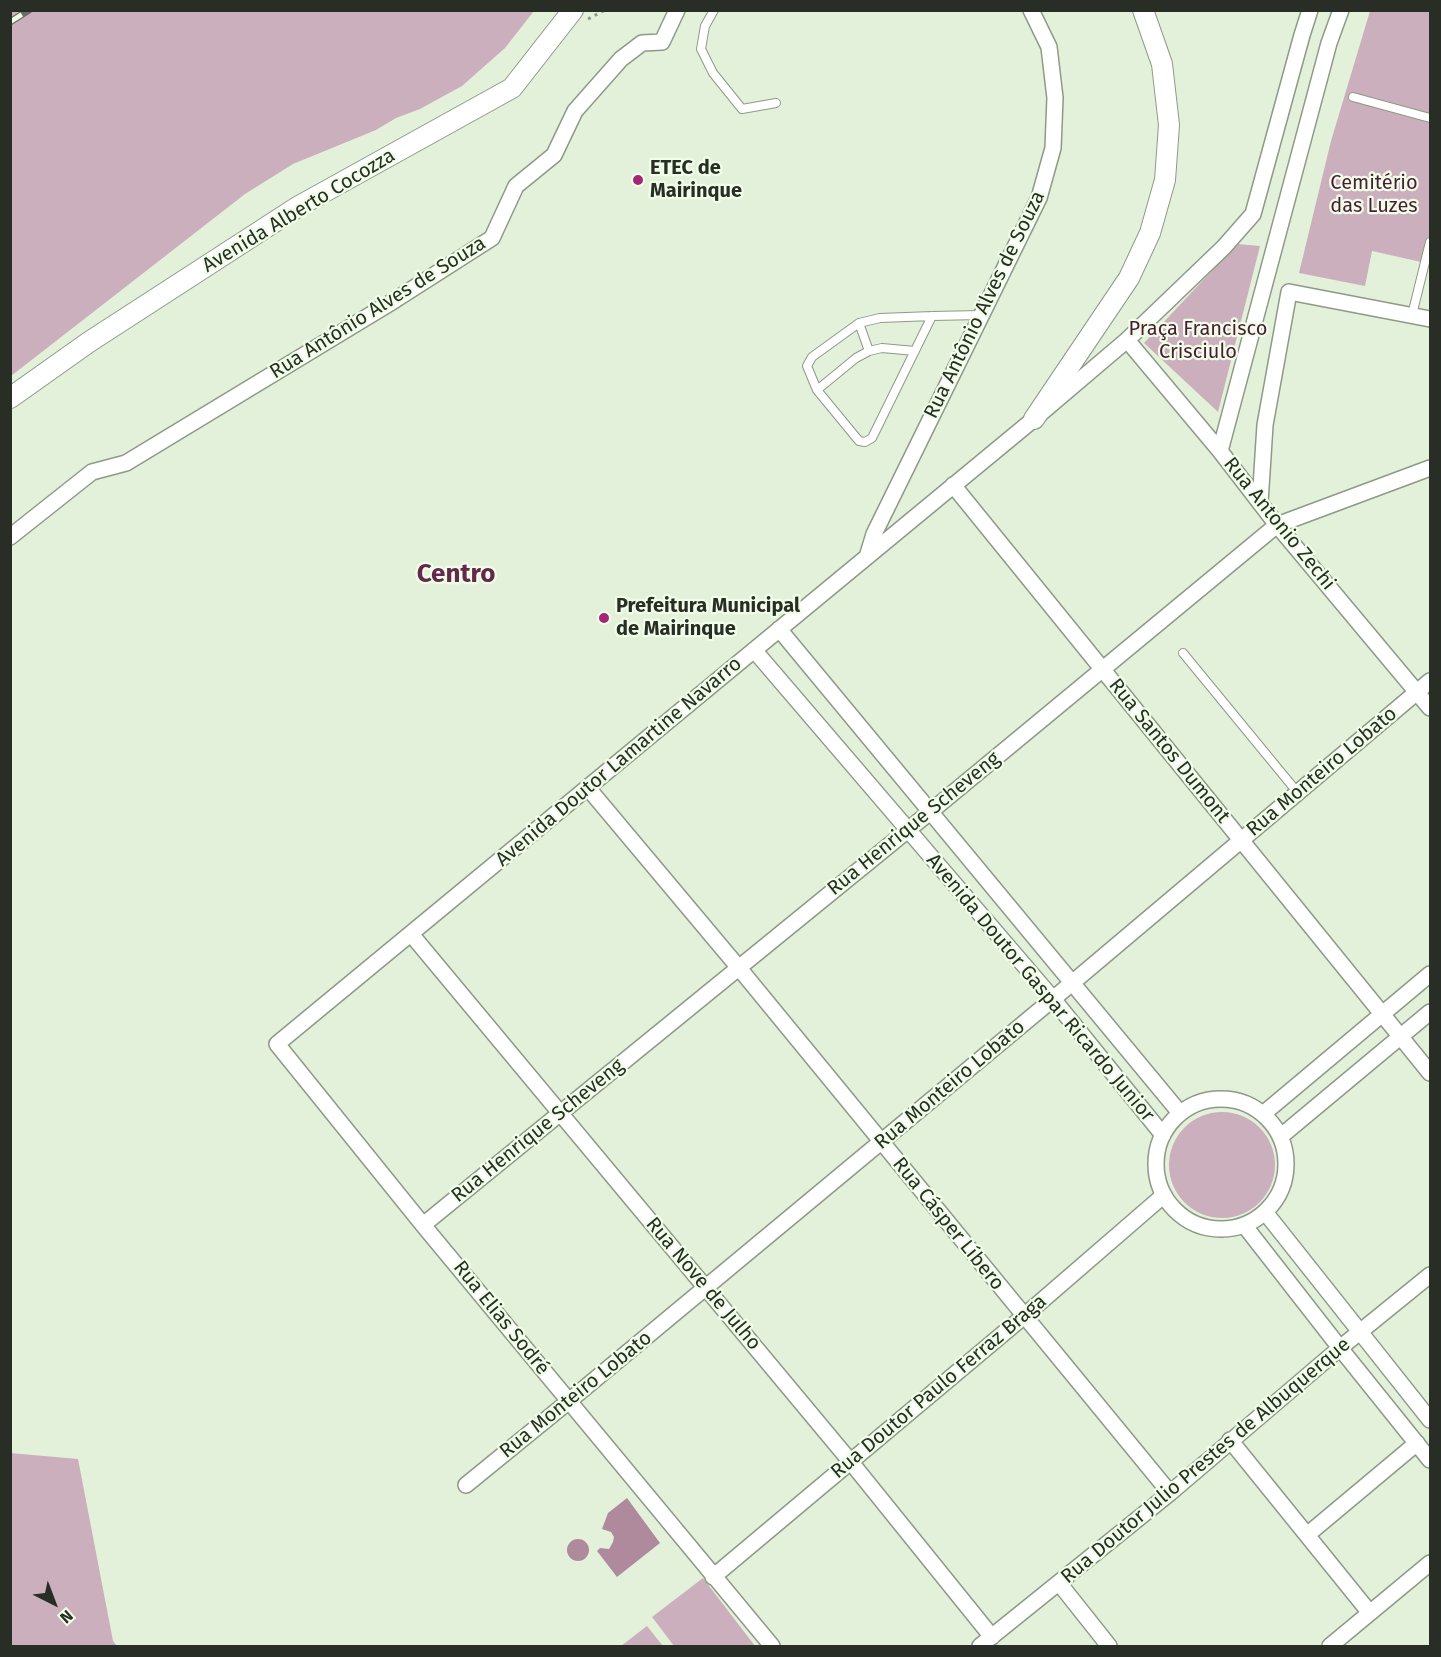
<!DOCTYPE html>
<meta charset="utf-8">
<style>
body{margin:0}
#map{position:relative;width:1441px;height:1657px;overflow:hidden;background:#e3f1db;font-family:"Fira Sans",sans-serif}
canvas{display:block}
.frame{position:absolute;inset:0;border:12px solid #282d25;pointer-events:none}
.north{position:absolute;left:24px;top:1573px;width:60px;height:60px;-webkit-text-stroke:4px #f0fee8;paint-order:stroke;rotate:138deg;font-size:16px;font-weight:700;line-height:24px;text-align:center;color:#282d25}
.north::after{content:'';display:block;margin:auto;width:21px;height:27px;background:#282d25;clip-path:polygon(50% 0,100% 100%,50% 72%,0 100%)}
</style>
<div id="map">
<canvas width="1441" height="1657"></canvas>
<div class="frame"></div>
<div class="north">N</div>
</div>
<script>
const context = document.querySelector('canvas').getContext('2d');
context.lineJoin = 'round';
function paint(path, color) { context.fillStyle = color; context.fill(path, 'evenodd'); }
const poly = rows => new Path2D(rows.map(r => 'M' + r).join(''));
function stroke(path, color, width, dash) { context.strokeStyle = color; context.lineWidth = width; context.lineCap = dash ? 'butt' : 'round'; context.setLineDash(dash || []); context.stroke(path); }
function drawText(font, color, halo, rows, align = 'center') {
  context.font = font + ' "Fira Sans",sans-serif'; context.lineWidth = 4.5; context.setLineDash([]); context.textBaseline = 'middle'; context.strokeStyle = halo; context.fillStyle = color; for (const [text, x, y, turn = 0] of rows) {
    context.save(); context.translate(x, y); context.rotate((+turn || 0) * Math.PI / 180); context.textAlign = isNaN(turn) ? turn : align; if (halo) context.strokeText(text, 0, 0); context.fillText(text, 0, 0); context.restore();
  }
}
paint(poly([
 [11,10,534,10,534,11,505,48,462,86,420,109,396,118,376,130,293,164,245,194,11,376],
 [1370,11,1430,11,1430,264,1372,251,1365,286,1299,273,1331,141],
 [1237,244,1260,246,1218,412,1144,343],
 '1169 1165a53 53 0 1 1 106 0a53 53 0 1 1-106 0Z',
 [10,1453,78,1459,113,1641,117,1646,11,1646],
 [703,1578,755,1646,674,1646,652,1617],
 [647,1626,663,1646,621,1646]
]), '#ccafbd');
paint(poly([
 [627,1498,660,1543,617,1577,597,1551,600,1548,609,1549,613,1542,614,1537,611,1532,602,1529,608,1513],
 '567 1550a11 11 0 1 1 22 0a11 11 0 1 1-22 0Z'
]), '#af8a9c');
const service = poly([
 [714,10,705,26,701,49,713,73,742,109,776,103],
 [1353,97,1430,118],
 [1412,315,1430,242],
 [932,316,872,438,865,442,859,441,817,390,807,366,812,357,859,323,880,318,932,316,981,315],
 [859,323,869,351],
 [817,390,856,358,869,351,882,348,915,351],
 [1183,653,1298,793]
]);
const minor = poly([
 [1127,340,1220,451,1277,525,1430,708],
 [1220,451,1329,43,1341,10],
 [953,485,1430,1073],
 [1260,503,1265,425,1289,292,1430,319],
 [10,537,92,472,126,463,395,300,492,238,516,186,554,155,575,111,621,59,642,43,662,42,677,10],
 [867,557,874,534,1039,198,1053,148,1055,98,1049,47,1031,10],
 [779,629,1180,1113],
 [754,650,1053,999,1163,1135],
 [588,788,739,968,1170,1493],
 [411,934,850,1461,992,1637],
 '1156 1164a65 65 0 1 1 130 0a65 65 0 1 1-130 0Z',
 [1263,1114,1430,974],
 [1280,1137,1430,1012],
 [1265,1212,1430,1420],
 [423,1225,930,812,1277,525,1430,468],
 [1244,1225,1340,1348,1430,1460],
 [1230,1440,1370,1613],
 [466,1485,569,1401,1053,999,1430,681],
 [1307,1535,1417,1443],
 [713,1577,1023,1317,1164,1195],
 [1059,1583,1109,1646],
 [772,1646,423,1225,277,1044,1034,419,1127,340,1224,247,1253,214,1302,35,1310,10],
 [980,1646,1170,1493,1340,1348,1430,1275],
 [1330,1646,1430,1563]
]);
const tertiary = poly([
 [10,398,89,342,299,206,512,88,573,10],
 [1034,419,1129,278,1150,233,1165,180,1169,125,1162,64,1143,10]
]);
stroke(service, '#8d9a86', 10);
stroke(minor, '#8d9a86', 18);
stroke(tertiary, '#8d9a86', 22);
stroke(poly([
 [588,19,605,10]
]), '#919b8b', 3, [3, 4.5]);
stroke(service, '#fff', 8);
stroke(minor, '#fff', 15);
stroke(tertiary, '#fff', 20);
const rail = poly([
 [10,22,29,10]
]);
stroke(rail, '#666e61', 7);
stroke(rail, '#f0fee8', 4.5, [14]);
for (const [x, y, r, color] of [
 [638,180,6,"#a52677"],
 [604,618,6,"#a52677"]
]) { const dot = new Path2D(); dot.arc(x, y, r, 0, 2 * Math.PI); context.fillStyle = color; context.fill(dot); stroke(dot, '#f0fee8', 2); }
drawText('bold 20px', '#282d25', '#f0fee8', [
 ["ETEC de",650,168],
 ["Mairinque",650,191],
 ["Prefeitura Municipal",616,606],
 ["de Mairinque",616,629]
], 'left');
drawText('20px', '#4a1a36', '#f0fee8', [
 ["Cemitério",1374,183],
 ["das Luzes",1374,206],
 ["Praça Francisco",1198,329],
 ["Crisciulo",1198,352]
]);
drawText('20px', '#282d25', '#f0fee8', [
 ["Avenida Alberto Cocozza",299,211,-31],
 ["Rua Antônio Alves de Souza",985,305,-64],
 ["Rua Antônio Alves de Souza",378,308,-32],
 ["Rua Antonio Zechi",1279,524,51],
 ["Rua Santos Dumont",1169,751,51],
 ["Avenida Doutor Lamartine Navarro",619,762,-40],
 ["Rua Monteiro Lobato",1322,772,-40],
 ["Rua Henrique Scheveng",914,824,-39],
 ["Avenida Doutor Gaspar Ricardo Junior",1040,988,50],
 ["Rua Monteiro Lobato",950,1085,-40],
 ["Rua Henrique Scheveng",538,1131,-39],
 ["Rua Cásper Líbero",948,1224,51],
 ["Rua Nove de Julho",703,1284,50],
 ["Rua Elias Sodré",501,1318,51],
 ["Rua Doutor Paulo Ferraz Braga",939,1387,-40],
 ["Rua Monteiro Lobato",576,1395,-39],
 ["Rua Doutor Julio Prestes de Albuquerque",1206,1461,-40]
]);
drawText('bold 26px', '#65274c', '#f0fee8', [
 ["Centro",456,575]
]);
</script>
